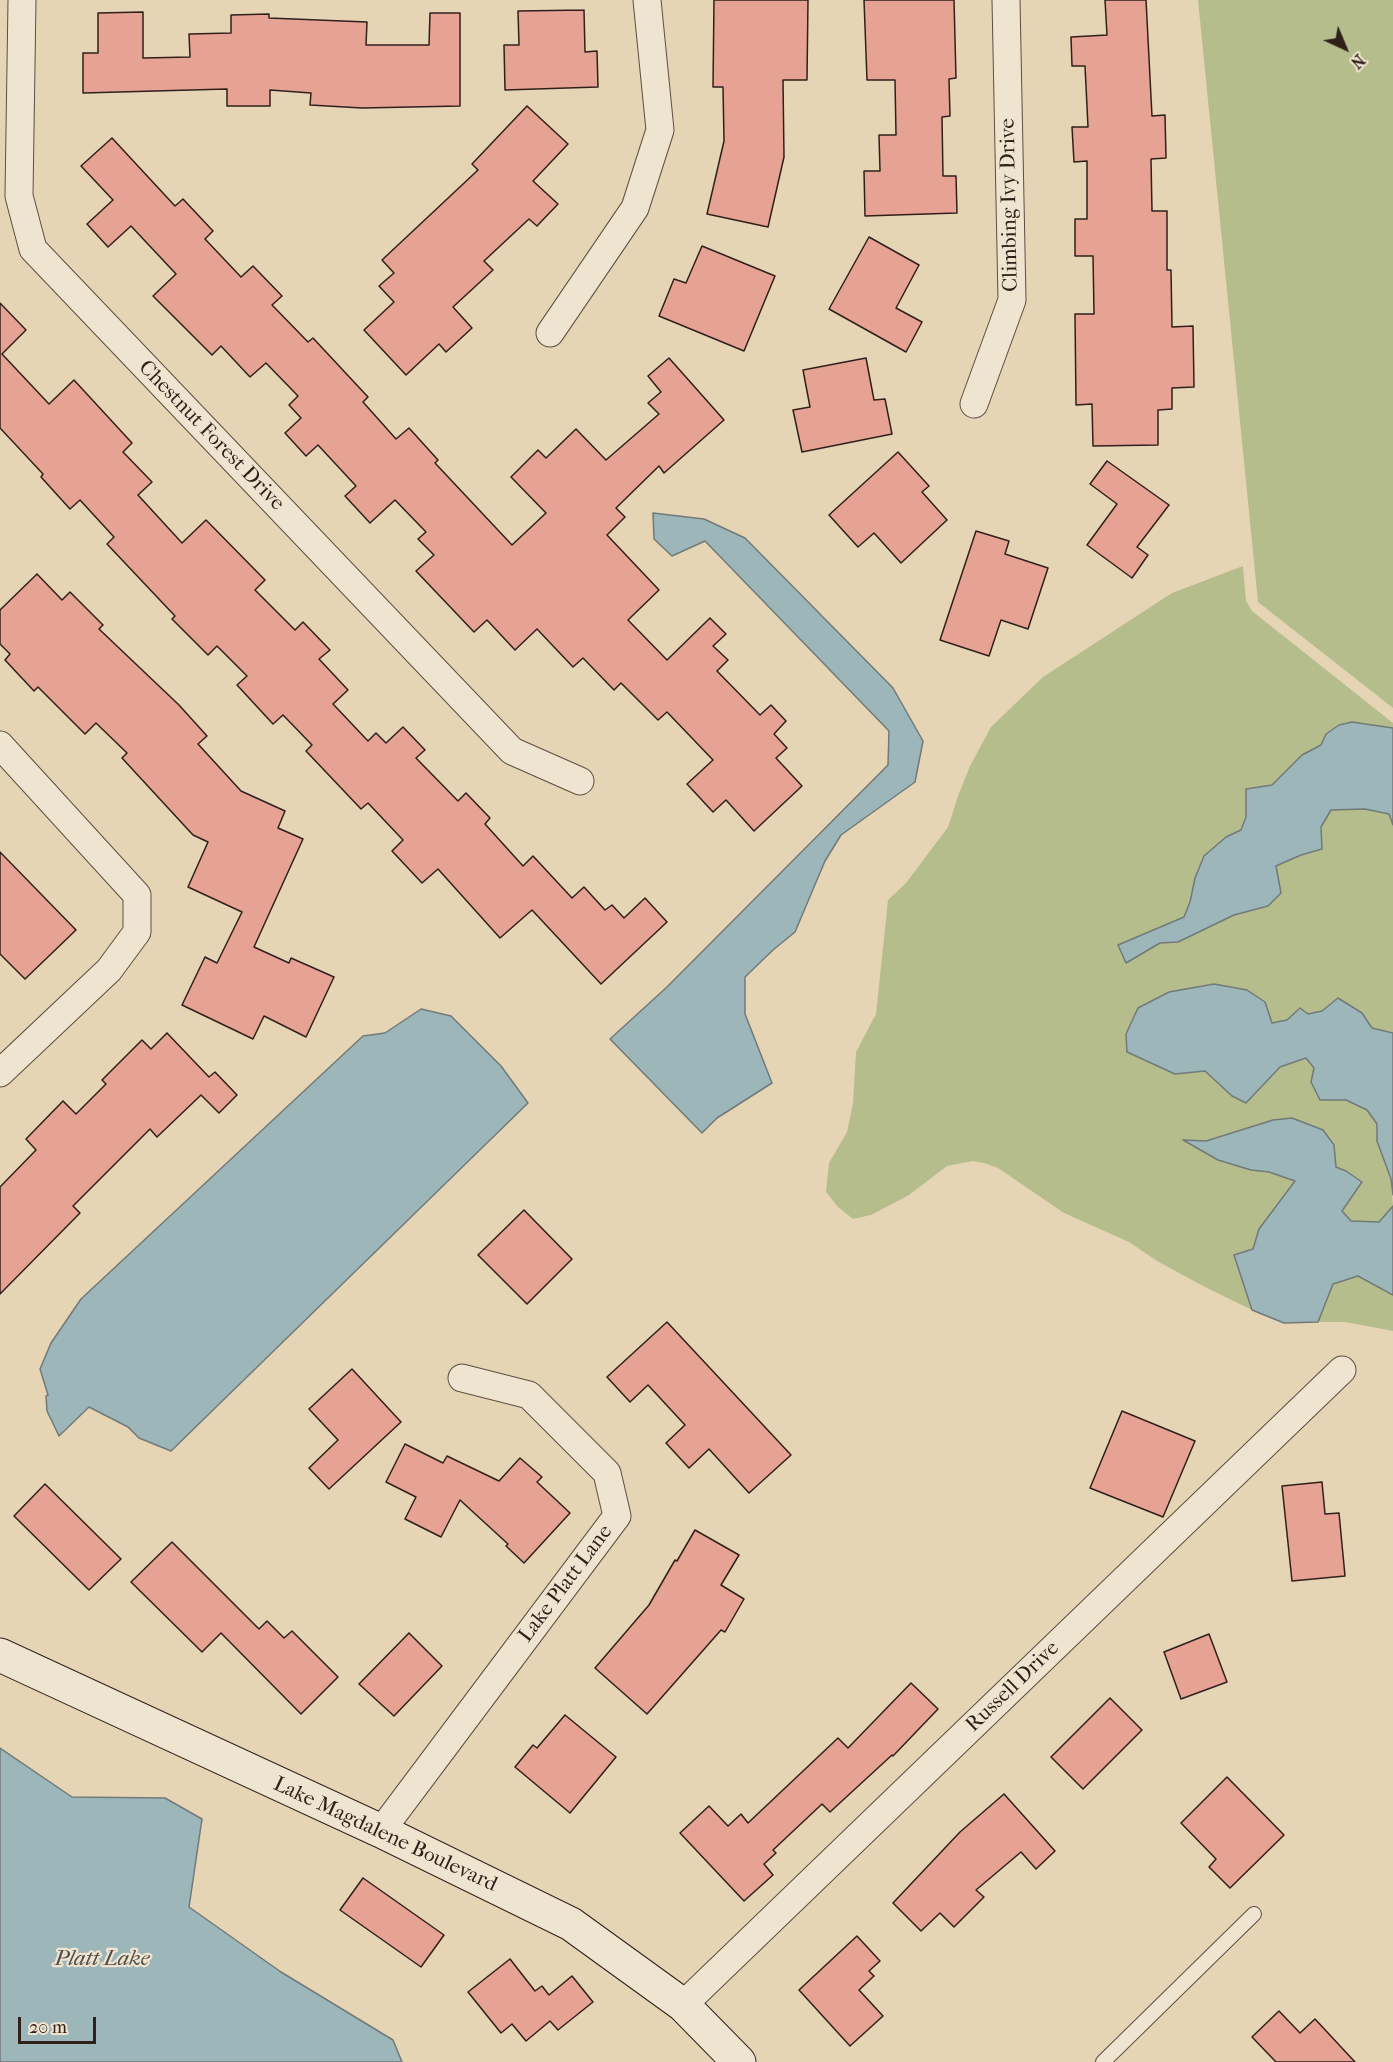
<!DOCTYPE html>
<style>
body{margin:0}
#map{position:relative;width:1393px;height:2062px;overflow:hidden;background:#e6d5b5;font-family:"IM FELL French Canon",serif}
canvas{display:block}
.north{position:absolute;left:1315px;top:18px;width:60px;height:60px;-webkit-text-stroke:4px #efe4cf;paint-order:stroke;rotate:136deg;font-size:16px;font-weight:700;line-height:24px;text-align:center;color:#30201a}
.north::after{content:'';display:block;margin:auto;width:21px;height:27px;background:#30201a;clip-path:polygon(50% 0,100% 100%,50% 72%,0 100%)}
.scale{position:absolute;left:18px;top:2017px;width:78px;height:27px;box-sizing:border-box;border:3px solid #30201a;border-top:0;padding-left:8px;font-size:18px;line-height:21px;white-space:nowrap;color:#30201a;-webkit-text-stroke:4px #efe4cf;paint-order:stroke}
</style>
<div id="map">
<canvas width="1393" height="2062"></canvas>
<div class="north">N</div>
<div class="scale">20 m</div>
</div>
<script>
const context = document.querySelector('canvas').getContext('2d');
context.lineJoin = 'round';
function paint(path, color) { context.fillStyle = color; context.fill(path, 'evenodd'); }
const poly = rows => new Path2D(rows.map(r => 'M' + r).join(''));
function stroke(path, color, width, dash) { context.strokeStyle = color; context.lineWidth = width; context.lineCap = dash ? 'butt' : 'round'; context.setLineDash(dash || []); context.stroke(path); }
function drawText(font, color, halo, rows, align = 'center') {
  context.font = font + ' "IM FELL French Canon",serif'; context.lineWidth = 4.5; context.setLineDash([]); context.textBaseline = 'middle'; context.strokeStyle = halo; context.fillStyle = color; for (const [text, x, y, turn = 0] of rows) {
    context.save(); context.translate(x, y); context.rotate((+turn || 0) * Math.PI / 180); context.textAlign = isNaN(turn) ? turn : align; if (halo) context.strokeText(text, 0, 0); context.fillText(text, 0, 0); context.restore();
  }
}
paint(poly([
 [1198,0,1393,0,1393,708,1258,602],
 [1243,566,1246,601,1252,611,1393,723,1393,728,1373,726,1326,734,1321,745,1302,755,1272,785,1246,789,1247,817,1240,830,1226,837,1195,878,1190,902,1184,917,1118,945,1126,962,1160,943,1178,942,1234,915,1268,906,1276,866,1301,855,1322,849,1321,827,1331,810,1365,809,1389,814,1393,825,1393,1033,1372,1028,1362,1013,1322,1011,1308,1014,1299,1008,1287,1020,1272,1023,1265,1002,1247,990,1138,1008,1126,1034,1127,1052,1175,1074,1205,1071,1232,1096,1246,1103,1280,1067,1306,1058,1314,1068,1311,1082,1320,1100,1346,1100,1367,1110,1377,1124,1377,1141,1391,1179,1393,1206,1379,1222,1351,1221,1342,1211,1362,1182,1346,1171,1336,1167,1334,1145,1292,1118,1273,1120,1206,1141,1184,1140,1219,1160,1251,1170,1268,1172,1295,1181,1259,1229,1253,1249,1234,1255,1252,1310,1205,1287,1157,1261,1129,1242,1064,1213,998,1168,984,1163,973,1161,947,1166,909,1195,871,1215,853,1219,838,1207,826,1192,829,1163,847,1132,853,1103,856,1052,876,1014,888,900,906,883,948,827,958,796,970,766,991,727,1043,677,1172,593],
 [1358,1276,1393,1295,1393,1331,1345,1322,1318,1322,1333,1284]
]), '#b6bd8d');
const water = poly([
 [653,513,704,519,745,538,893,688,923,741,915,782,841,835,825,861,795,932,773,950,745,977,745,1014,772,1083,717,1118,702,1133,610,1039,667,987,888,765,889,731,705,541,672,556,654,539,653,513],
 [1352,722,1393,728,1393,825,1389,814,1365,809,1331,810,1321,827,1322,849,1301,855,1276,866,1281,893,1268,906,1234,915,1178,942,1160,943,1126,963,1118,945,1184,917,1190,902,1195,878,1204,856,1226,837,1241,830,1246,817,1246,789,1272,785,1302,755,1321,745,1326,734,1339,725,1352,722],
 [1214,984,1247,990,1265,1002,1272,1023,1287,1020,1300,1008,1308,1014,1322,1011,1338,998,1362,1013,1372,1028,1393,1033,1393,1195,1391,1179,1377,1141,1377,1124,1367,1110,1346,1100,1320,1100,1311,1082,1314,1068,1306,1058,1280,1067,1246,1103,1232,1096,1205,1071,1175,1074,1127,1052,1126,1034,1138,1008,1169,992,1214,984],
 [421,1009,451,1016,501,1066,528,1103,171,1451,139,1438,128,1427,89,1407,59,1436,47,1411,46,1396,48,1395,40,1369,51,1343,81,1299,363,1036,385,1033,421,1009],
 [1292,1118,1323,1130,1334,1145,1336,1167,1346,1171,1362,1182,1342,1211,1351,1221,1379,1222,1393,1206,1393,1295,1358,1276,1333,1284,1318,1322,1284,1323,1252,1310,1234,1255,1253,1249,1259,1229,1295,1181,1269,1172,1251,1170,1218,1160,1183,1140,1206,1141,1273,1120,1292,1118],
 [0,1748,72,1797,165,1798,202,1819,189,1907,281,1972,393,2040,402,2062,0,2062,0,1748]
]);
paint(water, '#9cb6b9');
stroke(water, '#717a79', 1.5);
const building = poly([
 [714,0,808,0,807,80,783,80,784,157,768,227,707,214,724,141,723,87,713,87,714,0],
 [864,0,954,0,956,78,949,79,950,116,942,117,943,176,956,176,957,213,865,216,864,171,880,171,879,135,896,135,895,80,867,80,864,0],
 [1105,0,1146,0,1152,116,1165,115,1166,158,1151,159,1152,211,1167,211,1167,270,1171,270,1172,327,1193,326,1194,387,1172,388,1172,409,1158,410,1158,445,1093,446,1092,404,1076,405,1075,314,1094,314,1093,256,1075,256,1075,219,1087,219,1087,161,1074,162,1072,127,1088,127,1085,66,1072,66,1071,37,1107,35,1105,0],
 [584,10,585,52,597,51,598,87,505,90,504,45,519,45,518,11,584,10],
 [143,12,143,58,190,57,189,34,231,33,231,15,269,14,269,18,367,22,366,45,429,45,430,13,460,13,460,106,362,108,310,105,311,93,270,90,270,106,227,106,227,89,83,93,83,53,98,53,98,13,143,12],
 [527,106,568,144,533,181,558,204,537,226,529,219,484,261,493,270,453,307,472,328,446,352,439,344,406,375,364,330,394,302,379,286,394,273,382,260,478,170,472,164,527,106],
 [112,138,175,206,183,199,213,231,205,239,241,277,253,266,282,296,272,305,308,342,313,338,368,397,363,402,396,439,409,428,438,460,435,463,512,545,546,513,511,477,538,450,546,458,576,429,606,460,659,414,648,403,661,392,648,376,669,358,724,420,664,473,659,466,616,508,625,517,607,535,659,590,628,620,667,660,710,618,726,634,713,646,728,660,717,671,760,715,771,705,786,721,774,734,787,748,776,758,802,786,754,831,726,800,713,812,687,784,713,760,667,712,658,720,621,683,614,690,583,658,573,667,537,629,515,650,487,620,474,632,416,571,434,555,418,539,426,532,395,500,370,523,345,496,356,486,318,445,306,456,285,433,301,418,289,405,298,396,266,363,250,377,221,346,212,355,153,296,176,274,131,226,108,247,87,224,113,200,81,166,112,138],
 [869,237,919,265,896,308,922,322,906,352,829,309,869,237],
 [702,246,775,276,744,351,659,316,674,279,686,283,702,246],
 [0,303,26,330,2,354,49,404,74,380,132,443,123,452,152,482,138,495,182,543,206,520,265,580,255,590,295,630,303,622,330,650,319,659,348,690,333,704,368,741,376,733,386,743,403,727,425,750,416,758,458,801,466,793,490,818,485,824,523,866,533,856,572,898,584,887,605,910,612,905,624,918,645,898,667,922,601,984,532,910,500,938,438,869,422,883,392,851,403,840,368,803,361,809,306,751,312,745,283,715,273,724,237,685,247,676,217,646,208,655,172,619,175,616,107,544,114,537,80,500,70,509,41,477,43,474,0,428,0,303],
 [866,358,874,400,885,399,892,434,802,452,793,410,810,407,803,370,866,358],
 [898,452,929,486,922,492,947,520,901,563,874,533,858,547,829,515,898,452],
 [1107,461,1169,505,1137,547,1148,555,1132,578,1087,545,1117,504,1090,484,1107,461],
 [976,531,1009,541,1005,554,1048,568,1028,629,1001,620,989,656,940,640,976,531],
 [37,574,62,600,70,592,103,625,99,629,179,705,207,736,198,744,241,791,285,811,278,828,303,839,254,947,289,963,291,958,334,977,306,1037,264,1016,253,1039,182,1005,205,957,217,963,242,912,188,887,208,842,193,835,122,758,127,753,96,723,85,734,38,687,34,691,5,660,10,654,0,644,0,610,37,574],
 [0,852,76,930,25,979,0,954,0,852],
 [167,1033,209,1077,215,1072,237,1095,219,1113,201,1095,157,1137,150,1129,73,1206,80,1213,0,1294,0,1187,36,1150,26,1139,63,1101,76,1114,106,1084,102,1080,142,1040,151,1049,167,1033],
 [524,1210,572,1259,527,1304,478,1255,524,1210],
 [667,1322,791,1455,749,1493,709,1449,689,1468,666,1443,685,1425,648,1385,630,1402,607,1377,667,1322],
 [352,1369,401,1422,329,1489,309,1468,338,1440,309,1409,352,1369],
 [1122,1411,1195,1441,1163,1517,1090,1488,1122,1411],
 [405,1444,443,1463,447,1456,499,1481,520,1458,542,1477,537,1482,570,1513,524,1563,506,1546,508,1544,460,1500,441,1537,405,1519,416,1497,386,1482,405,1444],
 [1322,1482,1325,1514,1339,1513,1345,1576,1292,1581,1282,1486,1322,1482],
 [45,1484,121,1559,89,1590,14,1516,45,1484],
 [695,1530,739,1555,721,1585,744,1599,725,1632,721,1630,647,1714,595,1668,649,1605,675,1560,677,1561,695,1530],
 [172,1542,259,1629,267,1621,284,1638,292,1631,338,1677,301,1714,221,1633,202,1652,131,1582,172,1542],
 [409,1633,442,1666,394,1716,359,1684,409,1633],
 [1209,1634,1227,1682,1181,1699,1164,1652,1209,1634],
 [911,1683,938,1709,893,1756,892,1755,830,1812,822,1804,773,1850,776,1853,764,1864,773,1875,744,1901,680,1833,709,1806,728,1826,741,1814,748,1823,838,1738,848,1748,911,1683],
 [1110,1698,1142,1730,1083,1789,1051,1757,1110,1698],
 [565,1715,616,1757,570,1813,515,1767,533,1745,537,1748,565,1715],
 [1227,1777,1284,1835,1230,1888,1209,1867,1216,1859,1181,1823,1227,1777],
 [1004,1794,1055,1851,1036,1869,1021,1852,976,1890,984,1897,954,1927,940,1913,921,1931,893,1903,960,1832,1004,1794],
 [363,1878,444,1935,421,1967,340,1910,363,1878],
 [857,1936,880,1961,869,1971,874,1976,859,1990,883,2016,850,2046,799,1990,857,1936],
 [510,1959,535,1991,542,1986,549,1995,572,1976,593,2002,558,2030,550,2021,526,2041,512,2024,501,2033,468,1992,510,1959],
 [1279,2011,1300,2033,1315,2019,1355,2062,1276,2062,1252,2037,1279,2011]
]);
paint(building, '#e6a293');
stroke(building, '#30201a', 1.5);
const lane = poly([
 [1103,2062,1254,1914]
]);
const street = poly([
 [22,0,19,196,33,249,512,751,580,781],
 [550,333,635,208,660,130,647,0],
 [974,404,1012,300,1006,0],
 [0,745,137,895,137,932,109,970,0,1073],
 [381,1831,617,1516,607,1473,529,1395,462,1378],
 [683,2005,1342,1370]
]);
const secondary = poly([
 [0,1655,381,1831,571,1924,683,2005,739,2062]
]);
stroke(lane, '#5e4d41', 16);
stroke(street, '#5e4d41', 29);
stroke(secondary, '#30201a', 35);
stroke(lane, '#efe4cf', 14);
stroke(street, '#efe4cf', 27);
stroke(secondary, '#efe4cf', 33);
drawText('21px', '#30201a', '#efe4cf', [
 ["Climbing Ivy Drive",1010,205,-91],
 ["Chestnut Forest Drive",211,436,46],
 ["Lake Platt Lane",566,1584,-53],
 ["Russell Drive",1013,1687,-44],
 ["Lake Magdalene Boulevard",385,1835,25]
]);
drawText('italic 22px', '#504d4a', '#efe4cf', [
 ["Platt Lake",102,1960]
]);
</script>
